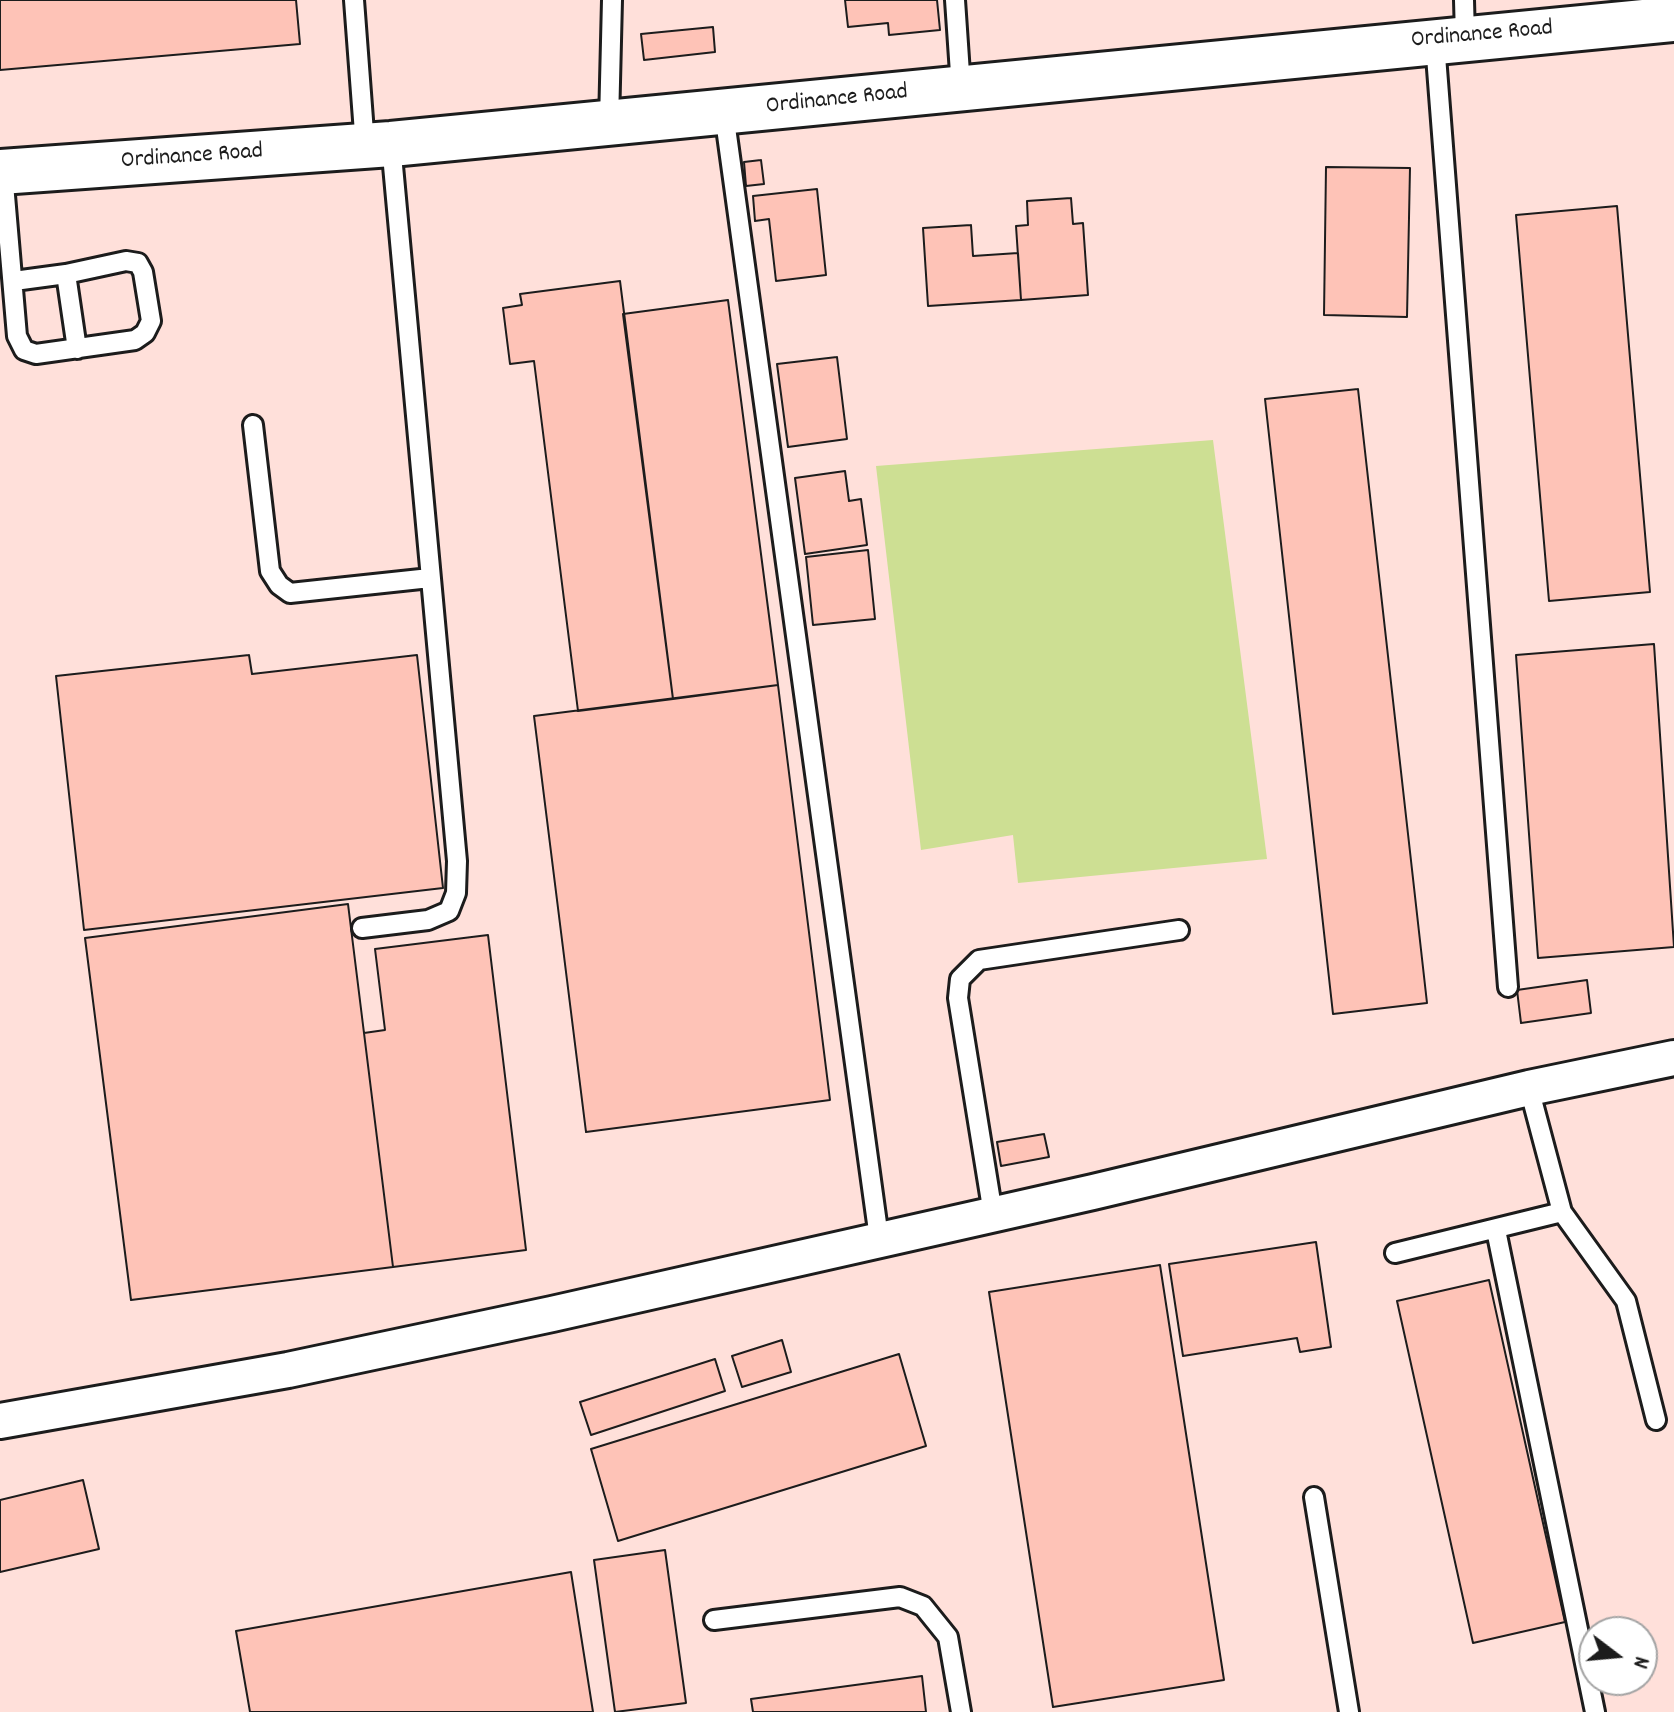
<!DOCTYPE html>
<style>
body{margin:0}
#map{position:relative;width:1674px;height:1712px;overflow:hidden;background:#ffede9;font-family:Dekko,sans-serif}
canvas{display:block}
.north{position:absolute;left:1578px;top:1616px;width:80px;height:80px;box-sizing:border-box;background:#fff;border:2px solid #a4a4a4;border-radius:50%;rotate:106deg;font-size:22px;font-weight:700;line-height:32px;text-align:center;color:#1c1c1c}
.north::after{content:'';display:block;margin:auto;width:28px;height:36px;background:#1c1c1c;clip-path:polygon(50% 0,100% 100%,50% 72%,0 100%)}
</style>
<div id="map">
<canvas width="1674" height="1712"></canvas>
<div class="north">N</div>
</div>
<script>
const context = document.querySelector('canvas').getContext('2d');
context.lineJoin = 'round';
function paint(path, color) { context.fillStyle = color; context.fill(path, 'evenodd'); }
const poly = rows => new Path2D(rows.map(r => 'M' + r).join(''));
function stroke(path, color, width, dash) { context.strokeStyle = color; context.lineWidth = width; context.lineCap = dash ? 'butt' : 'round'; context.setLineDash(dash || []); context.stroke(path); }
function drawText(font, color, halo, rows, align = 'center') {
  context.font = font + ' Dekko,sans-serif'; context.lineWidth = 6; context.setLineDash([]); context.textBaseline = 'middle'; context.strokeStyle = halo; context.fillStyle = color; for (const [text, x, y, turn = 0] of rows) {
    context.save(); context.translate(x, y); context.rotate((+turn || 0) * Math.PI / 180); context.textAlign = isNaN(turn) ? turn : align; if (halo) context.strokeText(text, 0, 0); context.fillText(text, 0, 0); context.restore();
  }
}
paint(poly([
 [0,0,1674,0,1674,1712,0,1712],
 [1594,1632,1642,1632,1642,1680,1594,1680]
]), '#ffe0da');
paint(poly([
 [1213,440,1267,859,1018,883,1013,835,921,850,876,466]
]), '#cddf93');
const building = poly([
 [0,0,296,0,300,44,0,70,0,0],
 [845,0,937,0,940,30,889,35,888,23,848,27,845,0],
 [713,27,715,52,644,60,641,34,713,27],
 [761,160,764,184,746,186,744,162,761,160],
 [1326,167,1410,168,1407,317,1324,315,1326,167],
 [817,189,826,275,776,281,769,219,755,221,753,196,817,189],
 [1071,198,1073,224,1083,223,1088,295,1021,300,1016,226,1028,225,1027,201,1071,198],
 [1617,206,1650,592,1549,601,1516,215,1617,206],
 [971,225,973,256,1018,253,1021,300,928,306,923,228,971,225],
 [620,281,673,699,578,711,534,361,510,364,503,308,522,305,520,294,620,281],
 [728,300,778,685,673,699,623,314,728,300],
 [837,357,847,439,788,447,777,364,837,357],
 [1358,389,1427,1003,1333,1014,1265,399,1358,389],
 [845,471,849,501,861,499,867,545,805,554,795,478,845,471],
 [868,550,875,619,813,625,806,557,868,550],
 [1654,644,1674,947,1538,958,1516,655,1654,644],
 [249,655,252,674,417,655,443,888,84,930,56,676,249,655],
 [778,685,830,1100,586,1132,534,716,778,685],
 [348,904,393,1267,131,1300,85,938,348,904],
 [488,935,526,1250,393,1267,364,1033,385,1030,375,949,488,935],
 [1587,980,1591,1013,1521,1023,1517,990,1587,980],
 [1044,1134,1049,1157,1001,1166,997,1142,1044,1134],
 [1316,1242,1331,1347,1300,1352,1297,1338,1183,1356,1169,1264,1316,1242],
 [1160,1265,1224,1680,1053,1707,989,1292,1160,1265],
 [1489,1280,1565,1622,1473,1643,1397,1301,1489,1280],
 [782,1340,791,1372,742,1387,732,1356,782,1340],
 [899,1354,926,1446,618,1541,591,1449,899,1354],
 [715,1359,725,1391,591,1435,580,1402,715,1359],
 [83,1480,99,1549,0,1572,0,1500,83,1480],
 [665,1550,686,1703,615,1712,594,1560,665,1550],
 [571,1572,593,1712,250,1712,236,1631,571,1572],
 [922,1676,926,1712,753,1712,751,1699,922,1676]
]);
paint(building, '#fec3b7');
stroke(building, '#1c1c1c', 2);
const lane = poly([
 [354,0,365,146],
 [955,0,961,88],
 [1464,0,1465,37],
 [1435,43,1508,987],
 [724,113,879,1238],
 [609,123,612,0],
 [3,172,17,336,24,350,36,354,135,340,145,333,151,321,143,272,138,263,126,261,66,274],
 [14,281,66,274,77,349],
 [253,425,270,571,279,585,290,593,430,578],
 [362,928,428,920,449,911,456,893,457,861,391,144],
 [1529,1088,1562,1212,1626,1301,1656,1420],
 [993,1214,958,998,960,979,979,960,1179,930],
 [1496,1230,1595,1712],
 [1395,1253,1562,1212],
 [1314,1497,1349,1712],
 [714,1620,900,1597,923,1606,948,1637,961,1712]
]);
const street = poly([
 [0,1421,288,1370,552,1314,1093,1192,1529,1088,1674,1058]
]);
const secondary = poly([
 [0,172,391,144,1674,19]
]);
stroke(lane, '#1c1c1c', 24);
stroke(street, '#1c1c1c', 40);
stroke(secondary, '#1c1c1c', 50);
stroke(lane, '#fff', 18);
stroke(street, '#fff', 34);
stroke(secondary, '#fff', 44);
drawText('24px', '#1c1c1c', '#fff', [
 ["Ordinance Road",1482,36,-5],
 ["Ordinance Road",837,101,-6],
 ["Ordinance Road",192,158,-4]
]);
</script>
